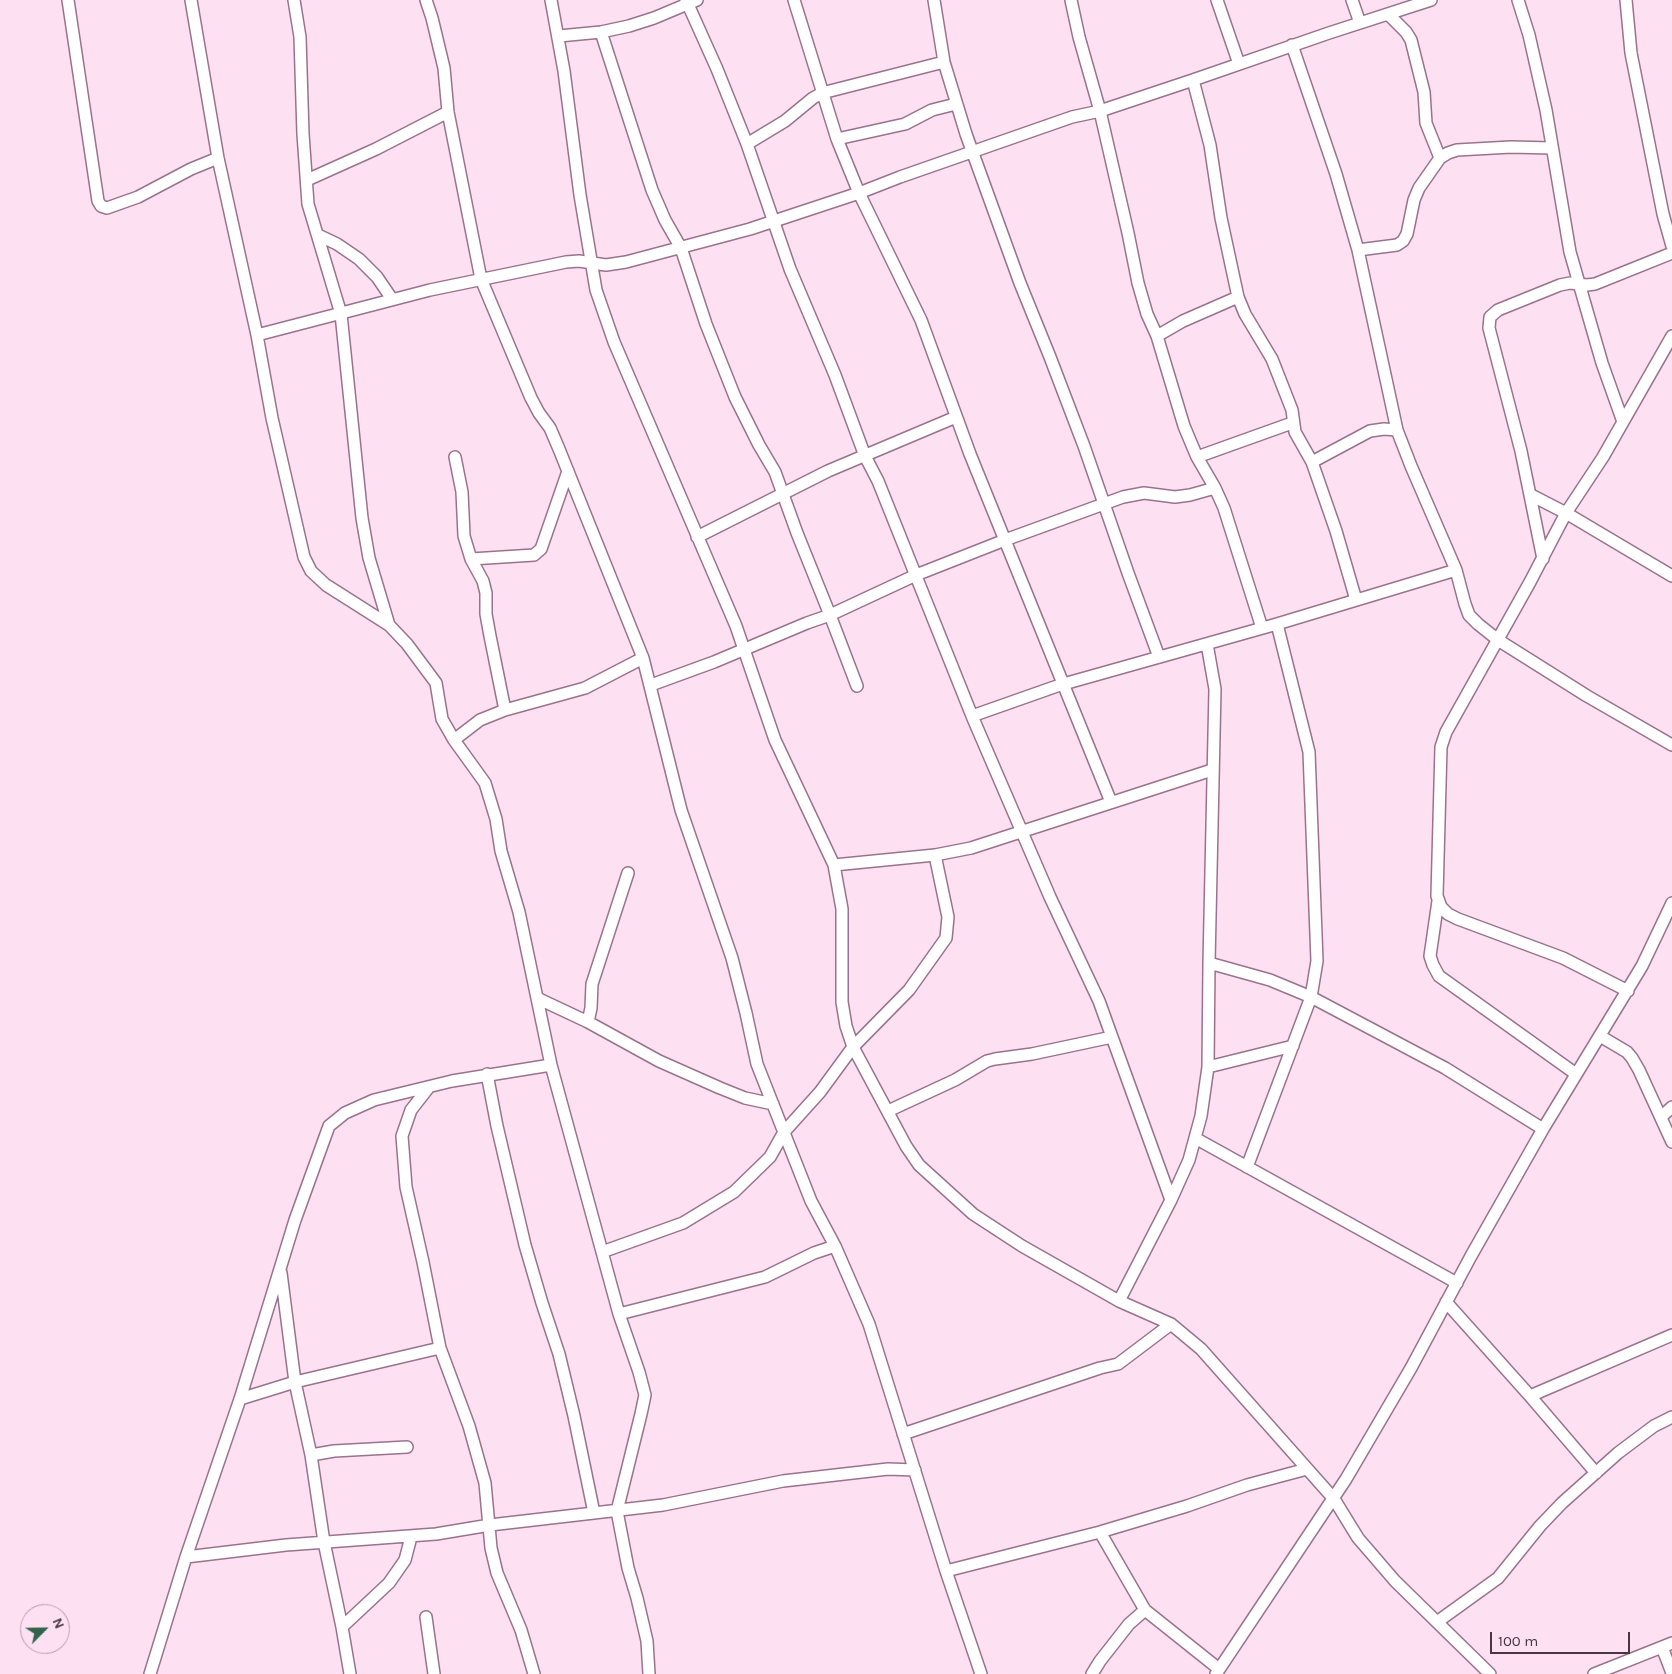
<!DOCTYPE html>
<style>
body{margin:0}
#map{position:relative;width:1672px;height:1674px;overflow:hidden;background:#fde1f2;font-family:Karla,sans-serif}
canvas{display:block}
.north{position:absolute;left:20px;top:1604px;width:50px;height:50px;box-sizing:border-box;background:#fde1f2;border:1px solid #b59dac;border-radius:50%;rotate:67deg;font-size:14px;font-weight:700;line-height:20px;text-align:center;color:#483642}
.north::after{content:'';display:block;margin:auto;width:18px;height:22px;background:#30644a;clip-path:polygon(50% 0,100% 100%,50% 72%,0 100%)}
.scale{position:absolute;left:1490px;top:1632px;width:140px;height:22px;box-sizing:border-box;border:2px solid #483642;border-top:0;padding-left:6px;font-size:15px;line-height:18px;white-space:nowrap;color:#483642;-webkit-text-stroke:4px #fde1f2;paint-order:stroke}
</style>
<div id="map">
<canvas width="1672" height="1674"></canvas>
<div class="north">N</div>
<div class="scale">100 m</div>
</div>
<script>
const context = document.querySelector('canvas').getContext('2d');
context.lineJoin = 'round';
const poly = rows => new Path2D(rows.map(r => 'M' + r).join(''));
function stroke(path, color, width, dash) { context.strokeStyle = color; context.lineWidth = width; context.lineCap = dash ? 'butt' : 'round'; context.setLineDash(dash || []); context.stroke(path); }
const minor = poly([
 [68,0,98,201,101,206,107,208,138,197,191,169,218,158],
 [191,0,218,158,257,335,272,418,304,557,311,571,326,585,389,625,407,644,436,683,442,719,454,740,485,783,496,819,501,851,519,912,551,1065,619,1314,639,1372,645,1395,641,1414,617,1511,628,1568,637,1598,647,1641,649,1674],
 [294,0,300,37,303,134,308,204,341,314,362,518,369,558,389,625],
 [426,0,432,18,444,68,448,112,481,279,531,398,539,413,550,428,559,449,643,658,681,810,732,958,746,1013,757,1064,811,1201,835,1246,869,1324,946,1571,981,1674],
 [551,0,564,71,580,195,596,290,614,342,736,626,775,740,834,865,842,909,842,1002,846,1026,853,1047,906,1146,919,1165,973,1214,1022,1246,1119,1301,1171,1324,1201,1349,1334,1499,1358,1538,1395,1581,1490,1674],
 [686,0,717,69,747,144,790,269,835,375,865,456,878,481,972,716,1050,897,1099,1001,1171,1200],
 [794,0,837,139,859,193,921,320,970,454,1111,802],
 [934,0,944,62,966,134,1020,283,1050,357,1084,446,1128,573,1159,657],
 [1071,0,1079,37,1100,111,1128,233,1138,283,1147,314,1157,336,1184,426,1197,457,1215,488,1224,508,1262,628],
 [1217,0,1239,64],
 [1352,0,1360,23],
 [1518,0,1529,35,1546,110,1570,252,1602,363,1623,422],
 [1626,0,1631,53,1663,214,1672,246],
 [1388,14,1406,32,1411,40,1424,92,1426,123,1440,158],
 [601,32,652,190,665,220,681,248,706,324,735,397,759,445,775,472,797,533,830,615,857,686],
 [559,36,601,32,629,26,654,18,697,0],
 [1292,45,1336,174,1358,250,1397,430,1411,466,1456,570,1465,604,1469,615,1478,624,1498,640,1587,696,1672,745],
 [1193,80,1210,145,1221,218,1238,297,1245,314,1272,359,1292,410,1295,432,1312,462,1336,531,1356,600],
 [837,139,905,124,932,110,956,104],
 [747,144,785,121,813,98,822,93,944,62],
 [307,180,376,149,448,112],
 [318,235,337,244,359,259,377,277,392,299],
 [1358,250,1397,245,1403,241,1407,234,1414,200,1419,188,1440,158,1448,153,1457,150,1511,147,1552,148],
 [257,335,430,290,566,262,579,261,606,265,626,262,750,229,859,193,900,177,1072,117,1100,111,1193,80,1329,33,1431,0],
 [1157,336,1183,321,1238,297],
 [455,457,462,492,464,536,471,559,483,581,486,593,486,614,490,636,505,710],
 [1197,457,1292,423],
 [1312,462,1370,431,1384,429,1397,430],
 [1531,495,1566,513,1672,576],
 [697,537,828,471,956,417],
 [471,559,534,555,541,549,568,471],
 [1543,559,1521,451,1489,328,1490,317,1498,310,1560,285,1570,283,1587,285,1595,284,1672,253],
 [651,685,714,662,807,623,830,615,916,575,1005,540,1123,497,1144,493,1175,497,1190,495,1215,488],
 [972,716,1060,685,1277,624,1456,570],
 [454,740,480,720,505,710,585,688,643,658],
 [834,865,935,855,971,848,1212,770],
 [1438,901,1430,956,1433,965,1439,976,1576,1074],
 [1209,963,1270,980,1311,997,1445,1068,1543,1129],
 [1628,991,1563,958,1458,919,1448,914,1441,907,1437,896,1441,747,1446,732,1530,582,1566,513,1603,457,1672,336],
 [537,998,588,1022,591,1008,592,984,628,873],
 [588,1022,659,1061,720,1088,745,1098,773,1104],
 [1600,1036,1627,1052,1632,1058,1639,1070,1672,1142],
 [1208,1067,1293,1046],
 [487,1074,497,1126,525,1245,542,1303,559,1354,574,1416,594,1513],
 [429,1087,411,1110,402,1136,406,1187,423,1262,440,1348,469,1426,485,1483,491,1548,497,1573,521,1630,534,1674],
 [888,1111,955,1080,987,1061,995,1059,1032,1054,1112,1037],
 [1661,1117,1672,1107],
 [1195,1138,1457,1283],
 [1247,1167,1311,997,1317,961,1309,752,1277,624],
 [602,1252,683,1223,734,1192,770,1157,784,1132,820,1092,853,1047,909,990,946,938,948,917,935,855],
 [281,1273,295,1382,311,1455,324,1542,342,1627,350,1674],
 [1119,1301,1171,1200,1189,1160,1201,1116,1208,1067,1209,963,1215,689,1207,644],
 [1446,1302,1530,1396,1596,1473],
 [619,1314,765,1277,814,1253,835,1246],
 [1530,1396,1672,1335],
 [240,1399,295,1382,440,1348],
 [903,1434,1100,1368,1118,1364,1171,1324],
 [311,1455,334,1451,407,1447],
 [1100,1532,1145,1610,1219,1669],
 [186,1557,286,1545,436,1534,490,1525,663,1505,783,1481,888,1469,915,1470],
 [946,1571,1100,1532,1187,1506,1247,1485,1307,1469],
 [426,1617,434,1674],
 [1437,1622,1498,1578,1540,1526,1562,1503,1618,1453,1654,1426,1672,1417],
 [342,1627,389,1583,405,1560,411,1537],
 [1662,1647,1672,1673],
 [150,1674,186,1557,240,1399,295,1220,329,1126,345,1113,374,1100,452,1081,551,1065],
 [1092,1674,1100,1661,1129,1624,1145,1610],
 [1216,1674,1346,1479,1411,1368,1471,1256,1543,1129,1642,966,1672,903],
 [1594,1674,1672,1643]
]);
stroke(minor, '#9b728d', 14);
stroke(minor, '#fff', 11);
</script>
